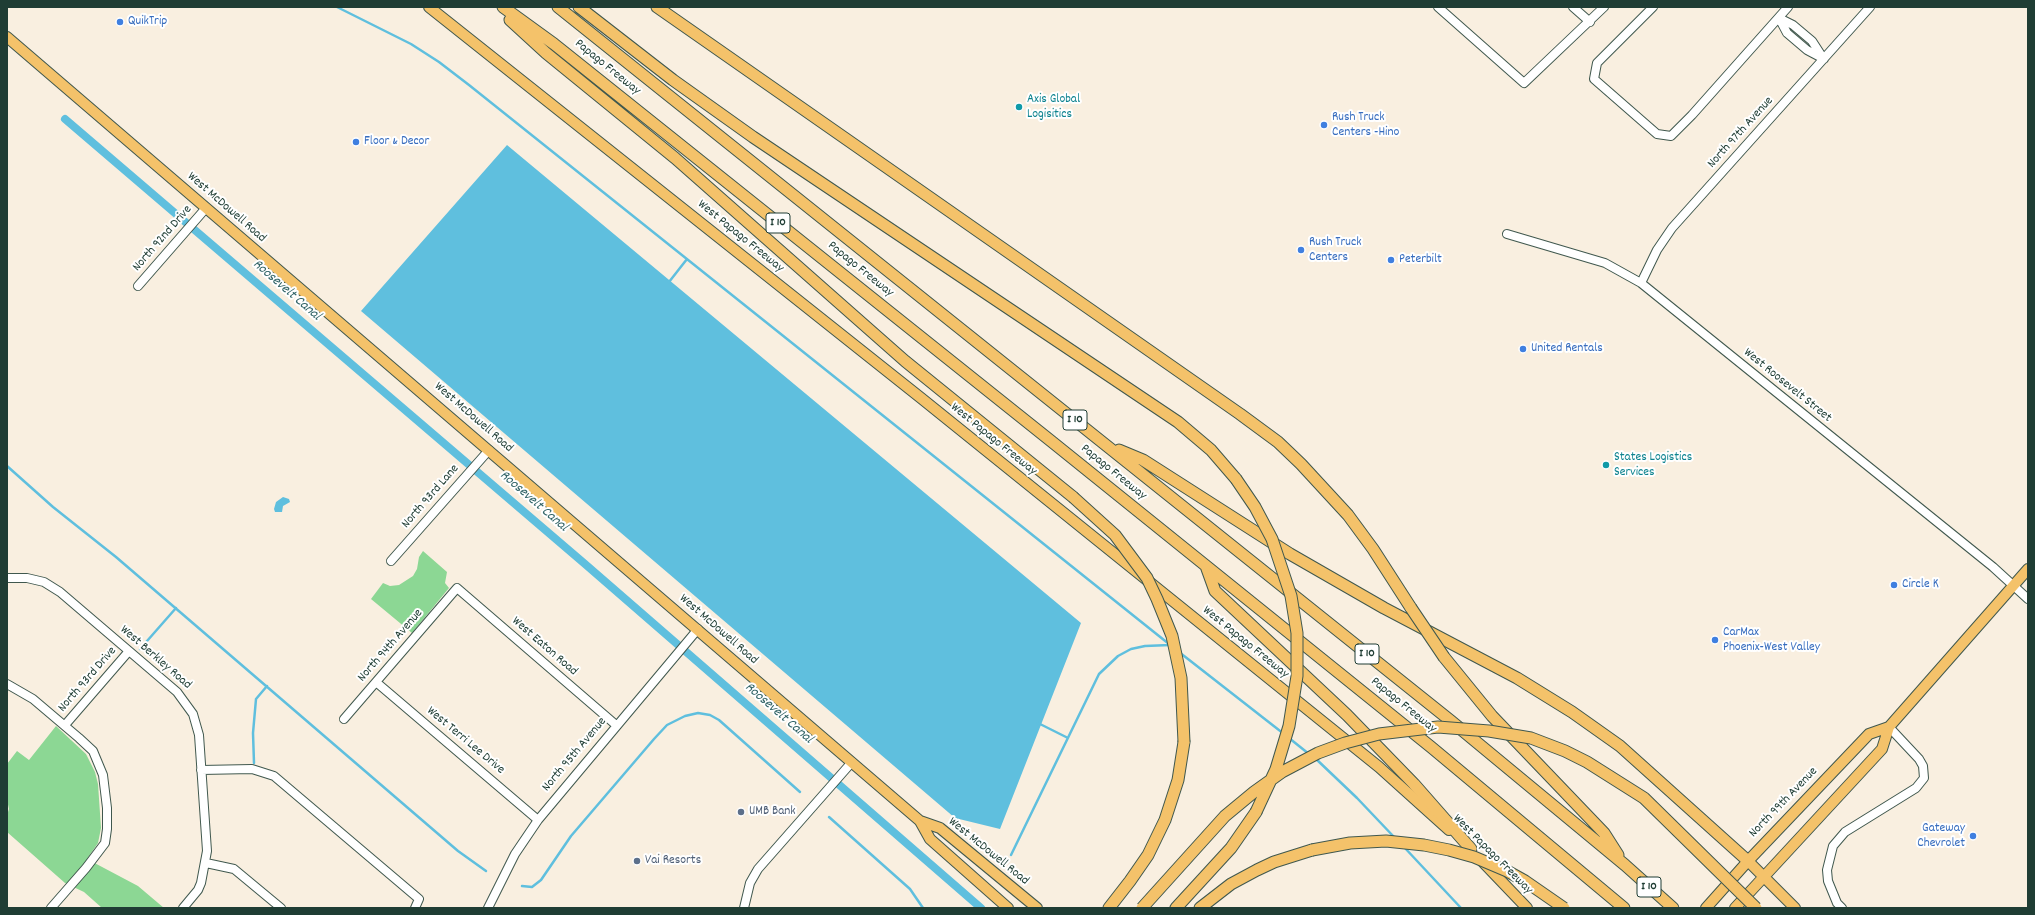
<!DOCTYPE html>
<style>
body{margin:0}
#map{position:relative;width:2035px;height:915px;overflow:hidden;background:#f9efe0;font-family:Dekko,sans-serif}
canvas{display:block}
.frame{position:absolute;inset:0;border:8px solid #1f3d34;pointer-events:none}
</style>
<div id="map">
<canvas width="2035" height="915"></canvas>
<div class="frame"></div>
</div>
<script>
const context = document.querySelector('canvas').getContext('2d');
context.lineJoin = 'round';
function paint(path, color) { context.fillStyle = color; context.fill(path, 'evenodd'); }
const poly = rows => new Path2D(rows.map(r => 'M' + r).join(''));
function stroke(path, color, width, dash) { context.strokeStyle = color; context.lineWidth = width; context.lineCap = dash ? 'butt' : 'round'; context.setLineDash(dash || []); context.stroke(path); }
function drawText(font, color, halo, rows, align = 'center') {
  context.font = font + ' Dekko,sans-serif'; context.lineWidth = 4; context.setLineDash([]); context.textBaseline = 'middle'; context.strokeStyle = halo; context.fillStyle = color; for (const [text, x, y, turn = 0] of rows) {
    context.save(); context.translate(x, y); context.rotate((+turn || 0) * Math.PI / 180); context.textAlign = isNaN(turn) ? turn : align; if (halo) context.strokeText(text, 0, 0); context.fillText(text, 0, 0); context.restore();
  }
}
paint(poly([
 [423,551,447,572,445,583,449,588,412,633,371,599,383,583,390,586,399,585,413,576,417,569,419,557],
 [56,726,86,754,95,772,98,784,101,828,98,843,87,859,138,886,164,908,102,908,84,892,65,883,7,832,7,815,9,809,7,800,7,764,17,751,29,760]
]), '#8cd794');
paint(poly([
 [507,145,1081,623,1000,829,955,818,361,311],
 [283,497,289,499,290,502,283,506,282,512,275,512,274,509,276,502]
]), '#5fbfde');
stroke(poly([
 [337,7,411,44,439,62,469,85,1169,644],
 [669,282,687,259],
 [7,466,53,507,116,557,458,851,486,871],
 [140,649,176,608],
 [1179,652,1284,734],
 [1038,723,1068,738],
 [1289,738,1309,754],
 [1315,758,1357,798,1395,838],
 [254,763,253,733,256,699,267,686],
 [829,817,910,889,923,908],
 [1404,847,1461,908],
 [1011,855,1099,674,1118,656,1131,649,1145,646,1170,645],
 [522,886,532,887,541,880,571,836,654,739,667,725,685,716,698,713,710,715,719,720,800,792]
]), '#5fbfde', 2.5);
stroke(poly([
 [65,119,585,564,981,908]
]), '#5fbfde', 8);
const minor = poly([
 [1438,7,1524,83,1604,7],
 [1573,7,1590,22],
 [1653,7,1597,63,1594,79,1657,134,1671,136,1692,115,1788,7],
 [1779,18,1787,33,1807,50,1824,59],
 [1779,18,1793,25,1812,41,1823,58],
 [1507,234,1605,263,1641,283,1993,567,2028,599],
 [1641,283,1657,250,1672,228,1870,7],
 [138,286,206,208],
 [391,561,489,450],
 [7,578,27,578,44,582,60,592,177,692,193,714,199,735,207,851,201,883,198,890,183,908],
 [376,682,538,820],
 [7,684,33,699,79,738,93,751,103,775,107,808,107,829,105,843,86,868,51,908],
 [344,719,457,588,616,725],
 [65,725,129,651],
 [201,770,252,769,274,776,419,899,415,908],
 [206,863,234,869,281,908],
 [488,908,515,854,538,820,698,629],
 [744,908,750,883,758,869,852,762],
 [1842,908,1837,903,1828,881,1827,870,1833,846,1845,832,1916,788,1924,778,1923,766,1919,759,1889,727]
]);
const major = poly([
 [429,7,921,398,1379,767,1449,830],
 [7,37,920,821,940,828,1037,908],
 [920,821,930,839,1008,908],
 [1482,861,1527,908],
 [1748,861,1795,908],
 [1706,908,1748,861,1869,734,1889,727],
 [1735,908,1882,749,1889,727,2028,569]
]);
const highway = poly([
 [503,7,554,44,1051,441,1431,747,1624,908],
 [558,7,1451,721,1625,865,1673,908],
 [579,7,673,80,753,137,1178,422,1211,450,1236,479],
 [657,7,1240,414,1278,442,1301,464,1348,515,1373,549,1411,608],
 [510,20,546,53,675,158,905,361,1073,497],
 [1119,450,1143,460,1290,554,1384,608,1517,678,1572,712,1620,746,1748,861],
 [1206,566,1215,591,1347,715,1414,784,1471,849],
 [1444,657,1492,716,1604,833,1618,855],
 [1109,908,1130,881,1148,855,1165,820,1178,780,1184,742],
 [1176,908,1231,848,1256,812],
 [1200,908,1231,884,1257,870,1274,862,1312,850]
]);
stroke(minor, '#40584e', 10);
stroke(major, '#40584e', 12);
stroke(highway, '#40584e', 13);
stroke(minor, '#fff', 8);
stroke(major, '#f4c26a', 10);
stroke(highway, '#f4c26a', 11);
const highwayBridge = poly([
 [1236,479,1255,507,1272,539,1291,596,1297,633,1297,676,1289,726,1276,769,1256,812],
 [1073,497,1115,535,1147,578,1157,599,1172,636,1181,678,1184,742],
 [1411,608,1444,657],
 [1312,850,1350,843,1386,841,1424,845,1449,850,1474,857,1507,871,1525,881,1564,908],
 [1142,908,1225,816,1254,792,1282,772,1318,753,1345,743,1379,734,1438,727,1489,731,1531,738,1565,751,1587,762,1644,798,1756,908]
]);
stroke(highwayBridge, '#40584e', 13, []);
stroke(highwayBridge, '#f4c26a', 11);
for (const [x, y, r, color] of [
 [120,22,4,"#3f7fe0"],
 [1019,107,4,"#0f9aa8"],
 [1324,125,4,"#3f7fe0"],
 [356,142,4,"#3f7fe0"],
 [1301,250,4,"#3f7fe0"],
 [1391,260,4,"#3f7fe0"],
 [1523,349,4,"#3f7fe0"],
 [1606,465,4,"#0f9aa8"],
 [1894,585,4,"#3f7fe0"],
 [1715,640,4,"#3f7fe0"],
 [741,812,4,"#5c6f8a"],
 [1973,836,4,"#3f7fe0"],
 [637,861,4,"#5c6f8a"]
]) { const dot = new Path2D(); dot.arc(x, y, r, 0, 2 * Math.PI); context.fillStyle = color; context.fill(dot); stroke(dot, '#fff', 1.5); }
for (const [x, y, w] of [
 [778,223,24],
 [1075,420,24],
 [1367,654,24],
 [1649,887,24]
]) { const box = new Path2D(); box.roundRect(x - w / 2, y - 10, w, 20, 3); context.fillStyle = '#fff'; context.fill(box); stroke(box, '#1f3d34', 1); }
drawText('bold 12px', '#1f3d34', null, [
 ["I 10",778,223],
 ["I 10",1075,420],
 ["I 10",1367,654],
 ["I 10",1649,887]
]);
drawText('13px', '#366cbe', '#fff', [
 ["QuikTrip",128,22],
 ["Rush Truck",1332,118],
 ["Centers -Hino",1332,133],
 ["Floor & Decor",364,142],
 ["Rush Truck",1309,243],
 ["Centers",1309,258],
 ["Peterbilt",1399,260],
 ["United Rentals",1531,349],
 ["Circle K",1902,585],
 ["CarMax",1723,633],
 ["Phoenix-West Valley",1723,648],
 ["Gateway",1965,829,"right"],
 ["Chevrolet",1965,844,"right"]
], 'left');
drawText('13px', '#1f3d34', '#fff', [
 ["Papago Freeway",607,68,39],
 ["North 97th Avenue",1741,133,-48],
 ["West McDowell Road",226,208,41],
 ["West Papago Freeway",740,237,39],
 ["North 92nd Drive",163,239,-49],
 ["Papago Freeway",860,270,39],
 ["West Roosevelt Street",1787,386,39],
 ["West McDowell Road",473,418,41],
 ["West Papago Freeway",993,440,39],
 ["Papago Freeway",1113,473,39],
 ["North 93rd Lane",431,497,-49],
 ["West McDowell Road",718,630,41],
 ["West Papago Freeway",1245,643,39],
 ["North 94th Avenue",391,646,-49],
 ["West Eaton Road",544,647,41],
 ["West Berkley Road",155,658,41],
 ["North 93rd Drive",88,680,-49],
 ["Papago Freeway",1403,706,39],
 ["West Terri Lee Drive",465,741,40],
 ["North 95th Avenue",575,755,-50],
 ["North 99th Avenue",1784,803,-46],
 ["West McDowell Road",988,852,39],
 ["West Papago Freeway",1492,855,45]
]);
drawText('13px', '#0d838f', '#fff', [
 ["Axis Global",1027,100],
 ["Logisitics",1027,115],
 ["States Logistics",1614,458],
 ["Services",1614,473]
], 'left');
drawText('13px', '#4e5e75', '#fff', [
 ["UMB Bank",749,812],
 ["Vai Resorts",645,861]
], 'left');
drawText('italic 14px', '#326467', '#fff', [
 ["Roosevelt Canal",286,291,41],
 ["Roosevelt Canal",533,502,41],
 ["Roosevelt Canal",778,714,41]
]);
</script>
